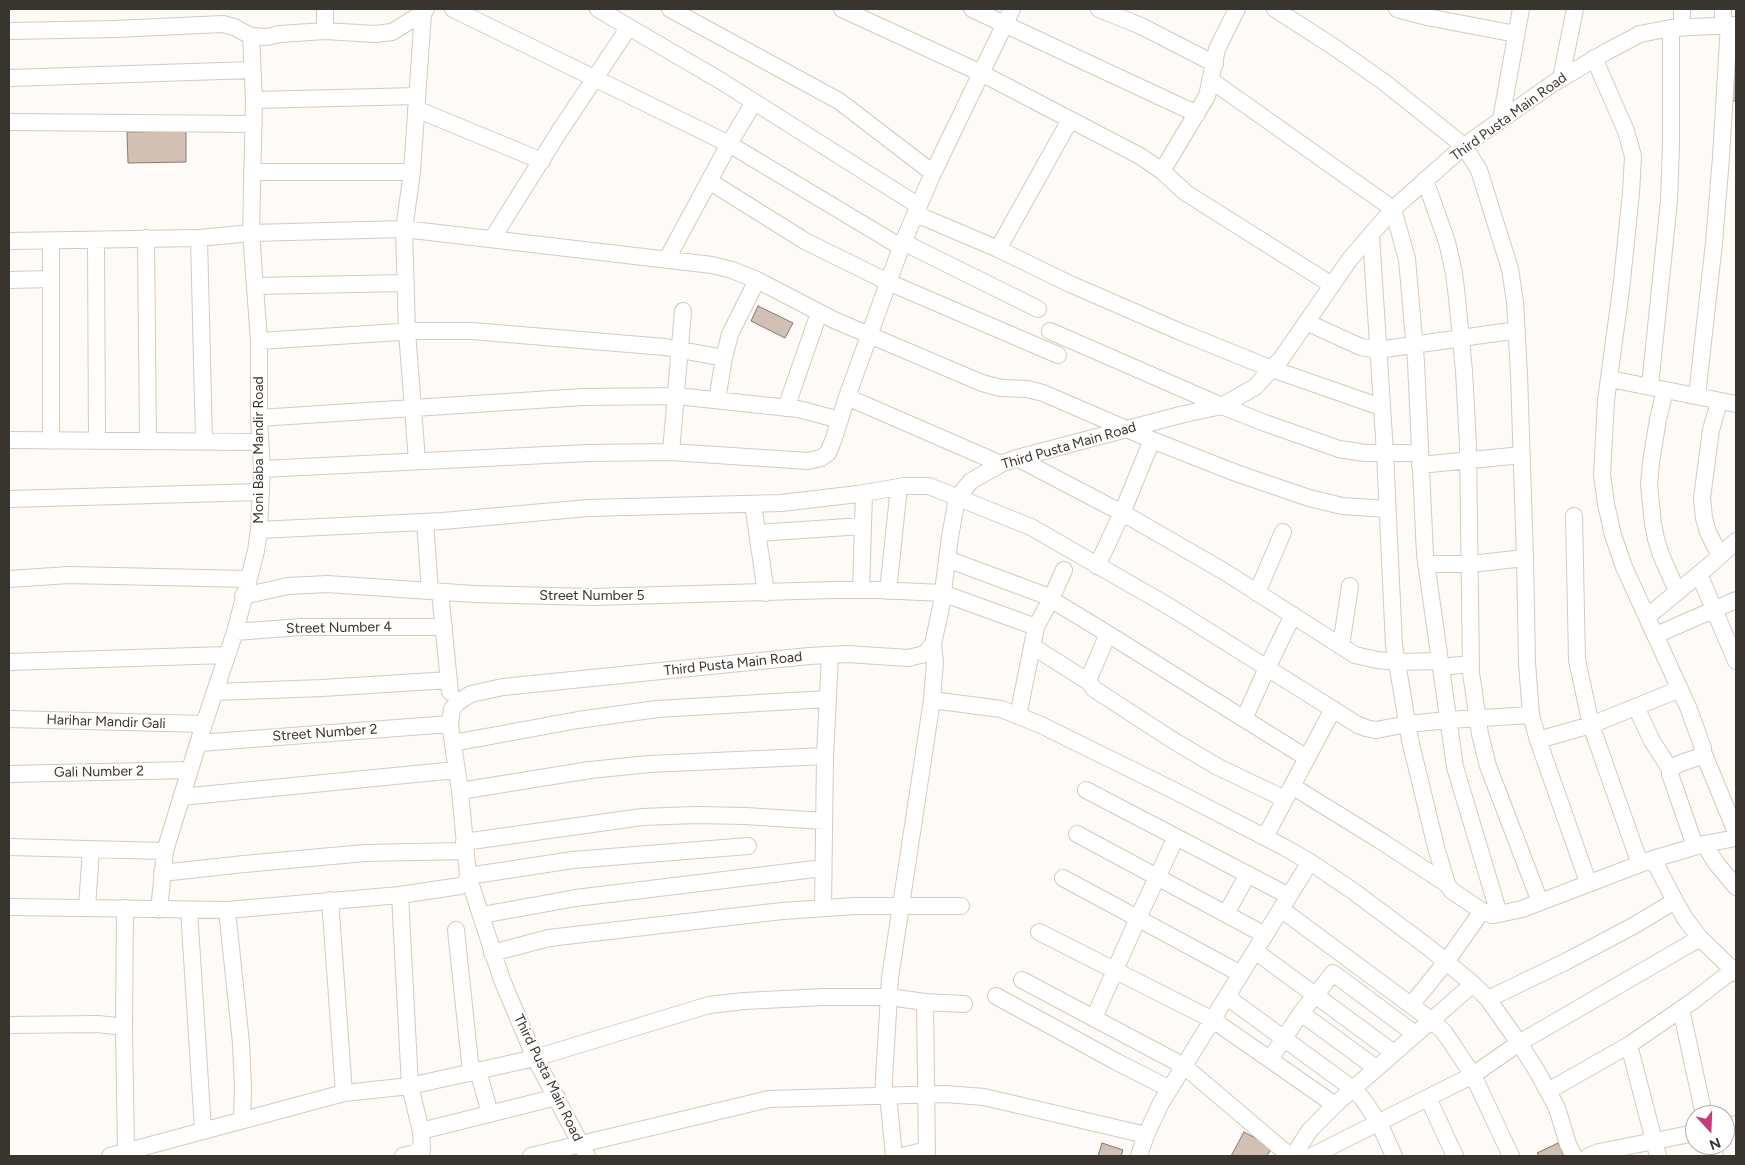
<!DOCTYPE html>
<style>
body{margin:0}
#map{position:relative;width:1745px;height:1165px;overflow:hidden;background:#fdfaf7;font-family:Figtree,sans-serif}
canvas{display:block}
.frame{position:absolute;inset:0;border:10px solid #39342e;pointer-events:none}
.north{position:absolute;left:1685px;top:1105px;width:50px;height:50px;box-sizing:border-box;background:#fff;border:1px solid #b0aeab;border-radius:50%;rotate:160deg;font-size:14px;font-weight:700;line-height:20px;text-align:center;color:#39342e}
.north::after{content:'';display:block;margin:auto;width:18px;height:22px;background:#c73d76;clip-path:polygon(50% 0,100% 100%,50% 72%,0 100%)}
</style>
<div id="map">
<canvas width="1745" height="1165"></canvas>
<div class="frame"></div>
<div class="north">N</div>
</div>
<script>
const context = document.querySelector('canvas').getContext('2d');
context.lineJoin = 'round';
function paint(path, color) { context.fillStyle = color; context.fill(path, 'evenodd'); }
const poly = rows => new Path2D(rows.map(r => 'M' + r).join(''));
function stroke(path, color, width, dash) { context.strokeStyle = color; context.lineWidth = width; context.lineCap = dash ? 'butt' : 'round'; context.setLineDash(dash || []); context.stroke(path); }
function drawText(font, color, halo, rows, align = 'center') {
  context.font = font + ' Figtree,sans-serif'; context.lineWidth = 4; context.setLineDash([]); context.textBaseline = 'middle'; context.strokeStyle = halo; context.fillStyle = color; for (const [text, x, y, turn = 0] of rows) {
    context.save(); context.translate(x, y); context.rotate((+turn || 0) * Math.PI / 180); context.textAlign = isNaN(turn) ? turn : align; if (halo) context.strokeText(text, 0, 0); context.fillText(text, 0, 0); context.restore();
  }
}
const building = poly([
 [1732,65,1736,65,1736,101,1732,101,1732,65],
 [186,131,186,162,128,163,127,132,186,131],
 [758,306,793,323,785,338,751,321,758,306],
 [1244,1132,1272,1147,1267,1156,1231,1156,1244,1132],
 [1102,1143,1123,1150,1121,1156,1098,1156,1102,1143],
 [1558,1143,1564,1156,1539,1156,1537,1153,1558,1143]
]);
paint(building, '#d2c0b5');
stroke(building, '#89786f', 1);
const minor = poly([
 [453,9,729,144,901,247],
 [598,9,721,81,919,206],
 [670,9,839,101,933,173],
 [842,9,981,73,1140,156,1162,171,1186,193,1332,285],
 [972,9,1197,114],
 [1099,9,1141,26,1215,64],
 [1275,9,1334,47,1384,82,1464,146,1479,170,1510,269,1515,302,1519,375,1525,558,1527,663,1531,715,1538,740,1588,882],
 [1397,9,1427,17,1516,34],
 [1682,9,1682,28],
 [1723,9,1723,25],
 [9,31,115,29,223,24,234,27,251,36,267,37,280,34,325,31,375,34,392,32,423,13,426,9],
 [325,31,325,9],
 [1594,58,1626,131,1633,156,1631,193,1621,290,1606,400,1602,475,1606,504,1613,535,1624,567,1688,707,1703,748,1703,752,1699,757,1681,763,1670,769,1670,774,1695,846],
 [9,78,252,70],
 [1561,78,1575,9],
 [1212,81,1393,209,1407,259,1416,362,1425,555,1455,767,1499,914],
 [254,100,417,96],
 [416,109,542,161],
 [1501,119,1521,9],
 [9,122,254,124],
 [1162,171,1207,96,1217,49,1237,9],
 [252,172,412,172],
 [1425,180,1447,242,1454,273,1457,298,1464,371,1468,445,1471,673,1480,734,1488,766,1540,902],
 [709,181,805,241,888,282,1058,355],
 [916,214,998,249,1070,284,1183,333,1272,369,1381,407],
 [1371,235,1385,453,1394,645,1410,740,1436,847,1447,884,1452,891,1482,911,1492,915,1499,914,1522,909,1653,859,1704,844,1736,838],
 [146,238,148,441],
 [199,238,204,441],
 [492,239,559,132,629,27],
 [9,241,199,238,251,233,404,229,712,265,732,270,757,280,834,320,982,383,1001,388,1027,389,1043,393,1152,440,1236,473,1309,498,1342,506,1387,509],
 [51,241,51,441],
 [96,241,97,441],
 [903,242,1038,309],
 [998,249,1070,120],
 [667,259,729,144,754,102],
 [9,280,51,279],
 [255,286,406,283],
 [1306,322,1361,347,1378,350,1517,330],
 [1050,331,1222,406,1265,423,1339,449,1365,453,1420,453],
 [259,341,415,331,472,331,665,347,724,358],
 [1610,379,1736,404],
 [1650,386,1669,201,1671,145,1671,28],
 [1665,390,1658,419,1651,462,1649,485,1653,524,1656,539,1661,555,1677,591],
 [1697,396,1714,243,1721,157,1729,25],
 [847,397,1001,464],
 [717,400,724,358,730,334,757,280],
 [1719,402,1711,430,1702,498,1704,518,1708,532,1720,556],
 [786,408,819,313],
 [259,418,583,397,677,396,798,409,840,420],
 [9,440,260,442],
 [671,452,683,311],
 [1017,458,1128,516,1225,572,1355,655,1377,660,1397,662,1440,661],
 [417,461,407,332,404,229,412,172,423,13],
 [1420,465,1522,455],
 [262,469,587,453,671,452,808,461,821,458,828,453,833,441,847,397,901,247,933,173,1012,9],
 [9,499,260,492],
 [753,504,766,593],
 [1574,516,1577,660,1591,725,1640,864],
 [425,522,430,591],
 [259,530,443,521,588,508,781,503,858,494,905,486,929,486,1031,527,1170,607,1358,725,1366,728,1376,730,1408,724,1448,720,1531,715],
 [757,533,863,526],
 [947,559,1044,595,1108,634,1307,758],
 [1426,564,1470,564,1525,558],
 [1097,566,1122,513,1152,440],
 [1699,574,1736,661],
 [9,579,69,575,248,579],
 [861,590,864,494],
 [888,591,899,487],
 [440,592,450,692],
 [1257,593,1283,532],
 [243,596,288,586,327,584,474,594,593,597,832,590,878,590,942,593,1036,627,1018,716],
 [1648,616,1710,565,1736,541],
 [1036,627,1051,599,1064,570],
 [235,632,301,627,444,627],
 [1108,634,1090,676,1089,682,1094,689,1174,741,1218,767,1285,799],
 [1656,635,1736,600],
 [1032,646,1089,682],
 [1341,646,1350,586],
 [9,662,226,655],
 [1441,667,1471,664],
 [215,692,322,688,449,680],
 [932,700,1001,709,1041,725,1175,791,1282,846,1310,862,1353,891,1428,947,1473,984,1488,999,1519,1043,1537,1071,1557,1108,1568,1144,1574,1156],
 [1636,707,1652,741,1670,769],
 [9,719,204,724],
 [1244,719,1267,668,1293,615],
 [1538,740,1591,725,1680,689],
 [199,743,450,724],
 [453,743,578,720,657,709,827,699],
 [1703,752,1736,832],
 [9,774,190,770],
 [1292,786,1381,841,1447,884],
 [1086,790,1289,896],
 [460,791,590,770,649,764,825,756],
 [181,797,456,770],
 [1077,834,1265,935],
 [1265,837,1333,709],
 [464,842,642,817,696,815,745,816,824,821],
 [1704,844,1716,863,1736,887],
 [9,847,165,851],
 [1653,859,1675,901,1686,920,1700,938,1736,973],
 [162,873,244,864,365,853,465,851],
 [468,876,573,860,748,846],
 [1063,878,1241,974],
 [400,895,410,1086,421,1131],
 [330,900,344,1093],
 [9,907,227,910,400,895,460,886,465,883,468,876],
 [87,907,91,849],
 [823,907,825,756,830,655],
 [125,908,124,1027,126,1151],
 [1281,909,1431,1020,1444,1032,1473,1075,1511,1156],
 [159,910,165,851,204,724,235,632,256,551,259,530,262,469,259,418,259,341,251,233,254,100,251,36],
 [189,910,203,1130],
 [227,910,241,1043,243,1087,242,1120],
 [1226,914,1248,874],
 [482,915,576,898,823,868],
 [456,930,471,1072],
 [1039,932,1213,1020,1335,1105],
 [1255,951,1394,1053],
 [492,953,549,938,782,911,855,906,961,906],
 [1022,980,1184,1066,1290,1156],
 [996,996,1117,1062,1170,1089],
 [1227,997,1353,1089,1362,1098,1379,1123,1394,1156],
 [1488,999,1567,961,1633,926,1675,901],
 [925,1002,964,1004],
 [1411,1005,1446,962,1482,911],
 [1681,1009,1704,1115],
 [1301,1013,1333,973,1415,1034],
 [1094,1018,1138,918,1176,837],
 [9,1025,98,1024,124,1027],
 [1629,1045,1658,1156],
 [1270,1059,1301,1013,1376,1068],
 [478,1070,490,1114],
 [1548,1091,1629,1045,1693,1001,1733,970],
 [888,1095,894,1156],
 [883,1096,890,978,932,700,935,662,933,644],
 [1428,1098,1455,1156],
 [1725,1126,1736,1124],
 [1712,1145,1715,1156],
 [110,1156,344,1093,410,1086,535,1058,709,1005,744,1001,824,997,889,997,925,1002,927,1156],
 [403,1156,422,1151,421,1131,557,1097],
 [531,1156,769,1099,945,1094,984,1097,1146,1135],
 [587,1156,535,1058,502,980,468,876,460,791,450,724,452,709,458,702,471,694,503,687,809,656,847,654,908,658,925,654,933,644,941,607,950,537,957,498,971,481,1001,464,1017,458,1184,414,1222,406,1255,387,1281,359,1350,259,1393,209,1464,146,1552,84,1606,52,1640,34,1671,28,1736,25],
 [902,1156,927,1150],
 [1139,1156,1146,1135,1161,1103,1310,862],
 [1293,1156,1310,1130,1338,1102,1473,984],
 [1312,1156,1473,1075,1519,1043,1700,938],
 [1589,1156,1599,1152,1695,1133]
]);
stroke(minor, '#d7cabc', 18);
stroke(minor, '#fff', 16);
drawText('14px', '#39342e', '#fff', [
 ["Third Pusta Main Road",1509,117,-36],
 ["Third Pusta Main Road",1069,446,-16],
 ["Moni Baba Mandir Road",259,450,-90],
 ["Street Number 5",592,596],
 ["Street Number 4",339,628,-1],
 ["Third Pusta Main Road",733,664,-6],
 ["Harihar Mandir Gali",106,722,2],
 ["Street Number 2",325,733,-4],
 ["Gali Number 2",99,772,-1],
 ["Third Pusta Main Road",548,1078,64]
]);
</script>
